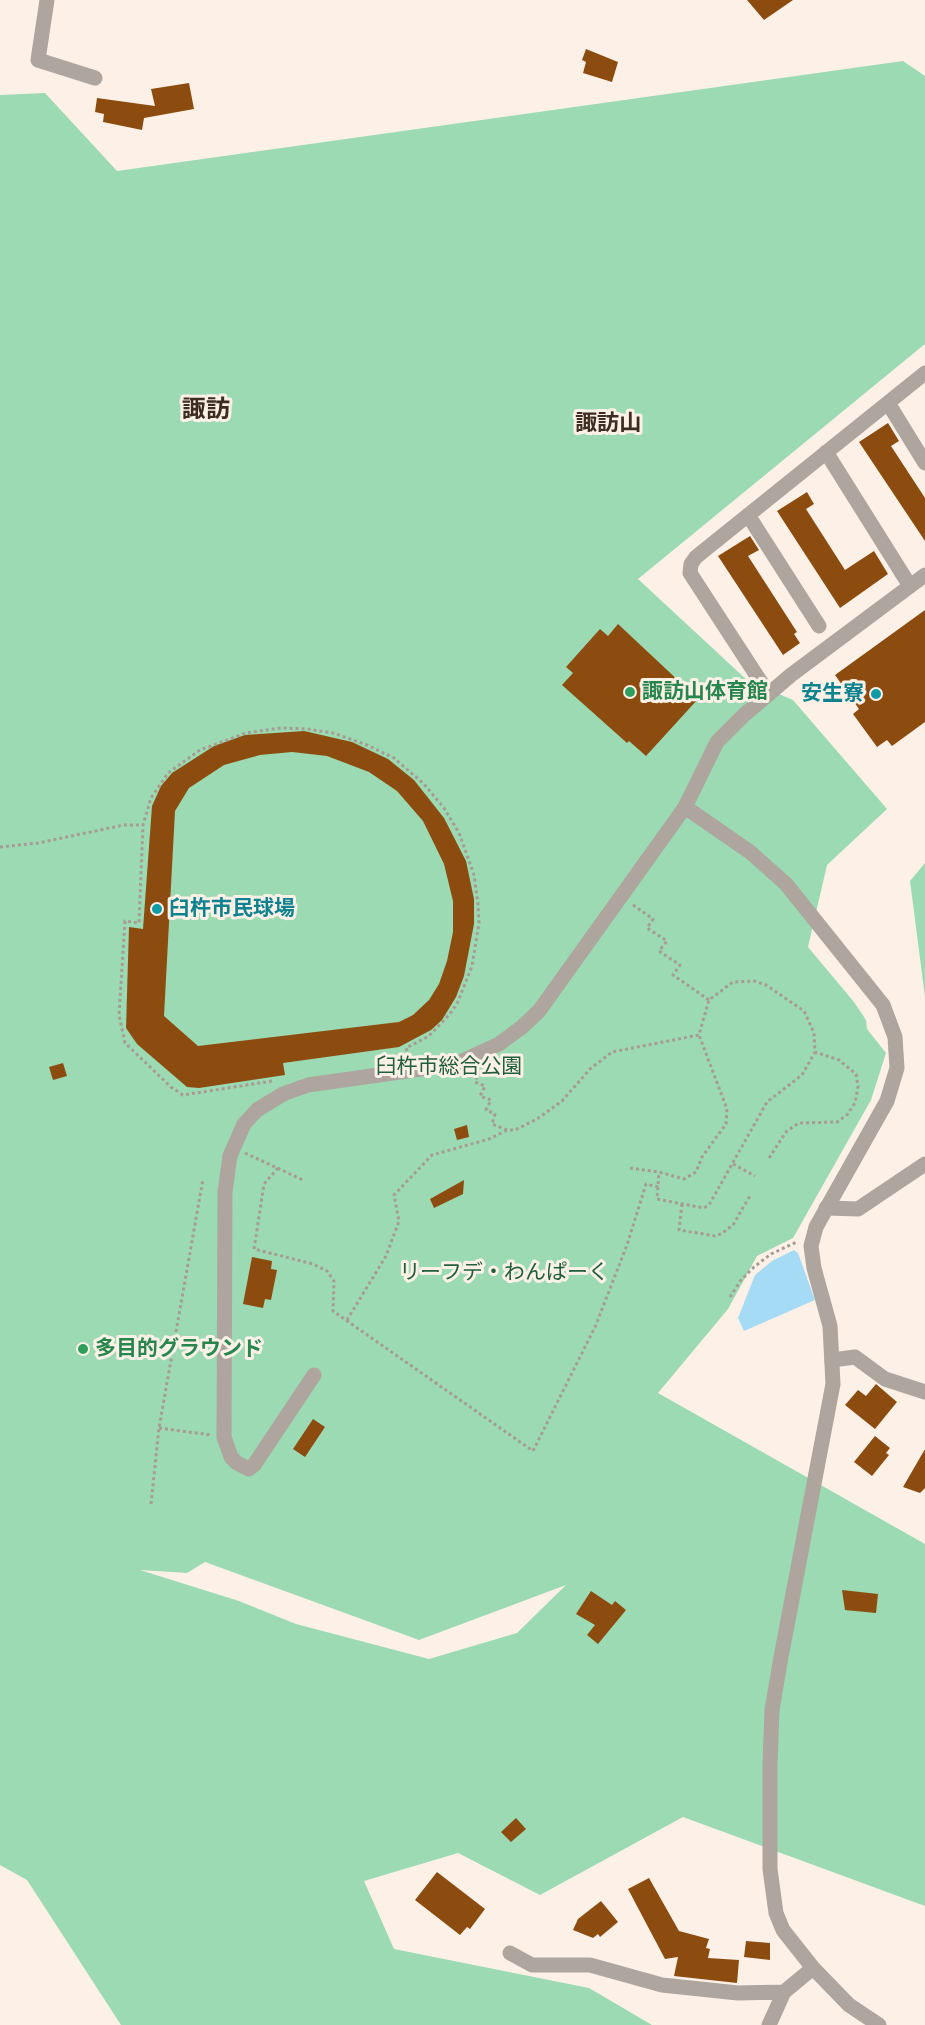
<!DOCTYPE html>
<meta charset="utf-8">
<style>
body{margin:0}
canvas{display:block;background:#fdf0e7}
</style>
<canvas width="925" height="2025"></canvas>
<script>
const context = document.querySelector('canvas').getContext('2d');
context.lineJoin = 'round';
function paint(path, color) { context.fillStyle = color; context.fill(path, 'evenodd'); }
const poly = rows => new Path2D(rows.map(r => 'M' + r).join(''));
function stroke(path, color, width, dash) { context.strokeStyle = color; context.lineWidth = width; context.lineCap = dash ? 'butt' : 'round'; context.setLineDash(dash || []); context.stroke(path); }
function drawText(font, color, halo, rows, align = 'center') {
  context.font = font + ' "Public Sans","Noto Sans JP",sans-serif'; context.lineWidth = 6; context.setLineDash([]); context.textBaseline = 'middle'; context.strokeStyle = halo; context.fillStyle = color; for (const [text, x, y, turn = 0] of rows) {
    context.save(); context.translate(x, y); context.rotate((+turn || 0) * Math.PI / 180); context.textAlign = isNaN(turn) ? turn : align; if (halo) context.strokeText(text, 0, 0); context.fillText(text, 0, 0); context.restore();
  }
}
paint(poly([
 [903,61,925,76,925,344,638,579,748,681,793,700,887,809,827,865,808,947,854,1002,866,1020,867,1029,886,1053,871,1100,793,1238,757,1256,728,1309,658,1393,925,1544,925,1906,683,1817,540,1895,458,1853,364,1881,394,1949,589,1988,652,2025,121,2025,27,1880,0,1865,0,95,45,93,117,171],
 [205,1562,419,1640,566,1585,517,1633,429,1659,296,1624,239,1601,140,1570,187,1573],
 [925,863,925,997,910,881]
]), '#9bdab3');
paint(poly([
 [794,1250,798,1253,815,1300,744,1331,738,1318,755,1275,772,1261]
]), '#a5dbf5');
paint(poly([
 [747,0,793,0,764,20],
 [586,49,618,62,612,82,583,73,586,62,582,60],
 [189,83,194,109,144,118,142,130,103,122,104,114,95,112,97,98,155,106,151,89],
 [888,423,899,441,891,446,925,498,925,541,859,442],
 [807,492,814,504,806,509,845,570,874,551,888,574,840,608,777,511],
 [750,536,759,550,748,556,797,632,794,634,800,643,783,655,718,556],
 [925,610,925,722,892,746,887,740,877,747,853,714,859,709,835,675],
 [618,624,698,699,646,756,629,741,627,743,562,685,573,673,566,667,600,629,608,636],
 [304,731,352,742,388,759,414,780,444,818,466,861,474,899,474,924,464,976,456,997,442,1020,431,1030,399,1047,283,1063,285,1075,199,1088,187,1087,137,1044,126,1028,129,927,143,929,152,806,161,786,172,773,214,746,245,735],
 [292,752,327,756,369,772,397,791,423,821,444,864,453,901,453,932,447,961,439,984,429,1000,413,1015,399,1022,198,1046,164,1016,175,811,189,788,224,765,260,755],
 [63,1063,67,1076,53,1080,49,1067],
 [467,1125,469,1137,457,1140,454,1129],
 [464,1180,463,1194,434,1208,430,1199],
 [252,1257,272,1261,271,1269,277,1270,271,1300,265,1299,263,1308,243,1304],
 [876,1384,897,1402,875,1429,845,1405,858,1390,866,1396],
 [313,1419,325,1427,305,1457,293,1449],
 [875,1436,890,1448,886,1453,889,1455,872,1476,854,1462],
 [925,1449,925,1488,920,1493,903,1487],
 [842,1590,878,1594,876,1613,845,1610],
 [591,1591,612,1605,615,1601,626,1610,598,1644,587,1635,595,1625,576,1614],
 [516,1818,526,1829,511,1842,501,1832],
 [437,1872,485,1909,470,1929,467,1927,460,1935,415,1900],
 [649,1878,679,1931,709,1939,706,1948,710,1949,708,1958,739,1960,737,1983,674,1976,678,1957,665,1959,628,1889],
 [601,1901,618,1922,600,1937,598,1934,593,1938,573,1930,578,1919],
 [746,1941,770,1943,770,1960,744,1957]
]), '#8d4c0f');
stroke(poly([
 [0,847,38,843,124,825,143,825],
 [633,905,653,919,647,928,667,941,659,951,680,965,673,975,709,1000],
 [479,1071,475,1082,485,1086,480,1096,491,1100,486,1110,495,1114,492,1124,507,1130,515,1130,537,1119,562,1101,590,1069,612,1052,699,1035,709,1000,733,982,754,981,766,985,804,1011,814,1033,815,1052,802,1075,767,1102,709,1205,704,1208,657,1199,659,1172],
 [272,1081,183,1095,171,1087,125,1043,119,1015,125,921,139,923,143,825,151,798,168,773,200,750,246,733,281,728,307,729,333,733,367,745,394,758,424,784,444,808,459,833,474,875,478,904,479,923,472,966,457,1004,449,1015,429,1036,406,1048,410,1058],
 [245,1153,303,1180],
 [769,1158,786,1132,794,1126,799,1123,837,1122,847,1115,855,1103,858,1087,856,1074,839,1060,815,1052],
 [733,1164,755,1176],
 [278,1168,264,1184,254,1249,313,1264,327,1271,334,1281,333,1311,533,1451,595,1327,627,1245,646,1184,658,1187],
 [630,1168,659,1172,684,1179,696,1172,702,1157,726,1124,727,1109,699,1035],
 [682,1204,679,1230,715,1236,721,1234,733,1225,751,1194],
 [730,1297,741,1280,754,1267,771,1254,797,1242],
 [347,1320,386,1256,399,1221,394,1195,432,1155,489,1139,507,1130],
 [159,1428,211,1435],
 [151,1504,159,1428,203,1179]
]), '#a79c94', 3, [3, 3]);
stroke(poly([
 [47,0,38,60,95,78],
 [888,403,925,463],
 [826,452,910,586],
 [748,515,819,626],
 [768,693,690,573,691,564,696,557,925,373],
 [230,1156,225,1192,224,1437,231,1457,237,1463,249,1469,254,1465,314,1375],
 [826,1208,858,1209,925,1164],
 [832,1360,855,1357,885,1379,925,1392],
 [510,1953,532,1965,590,1965,662,1985,738,1993,784,1992],
 [769,2025,784,1992,813,1968]
]), '#aea59f', 15);
stroke(poly([
 [685,807,750,852,786,884,883,1005,895,1037,897,1068,887,1101,816,1227,811,1246,814,1268,830,1326,833,1384,781,1657,772,1710,770,1764,770,1869,776,1913,783,1930,813,1968,849,2005,879,2025],
 [230,1156,244,1124,257,1110,283,1094,308,1085,456,1064,499,1044,522,1027,539,1011,685,807,717,742,744,715,791,675,925,575]
]), '#aea59f', 15);
for (const [x, y, r, color] of [
 [630,692,6,"#2e9e5b"],
 [876,694,6,"#0f9aa8"],
 [157,909,6,"#0f9aa8"],
 [83,1349,6,"#2e9e5b"]
]) { const dot = new Path2D(); dot.arc(x, y, r, 0, 2 * Math.PI); context.fillStyle = color; context.fill(dot); stroke(dot, '#fdf0e7', 2); }
drawText('bold 21px', '#27864d', '#fdf0e7', [
 ["諏訪山体育館",642,692],
 ["多目的グラウンド",95,1349]
], 'left');
drawText('bold 21px', '#0d838f', '#fdf0e7', [
 ["安生寮",864,694],
 ["臼杵市民球場",169,909,"left"]
], 'right');
drawText('21px', '#205e3d', '#fdf0e7', [
 ["臼杵市総合公園",449,1067],
 ["リーフデ・わんぱーく",504,1273]
]);
drawText('bold 22px', '#3d2d21', '#fdf0e7', [
 ["諏訪山",608,423]
]);
drawText('bold 24px', '#3d2d21', '#fdf0e7', [
 ["諏訪",206,410]
]);
</script>
